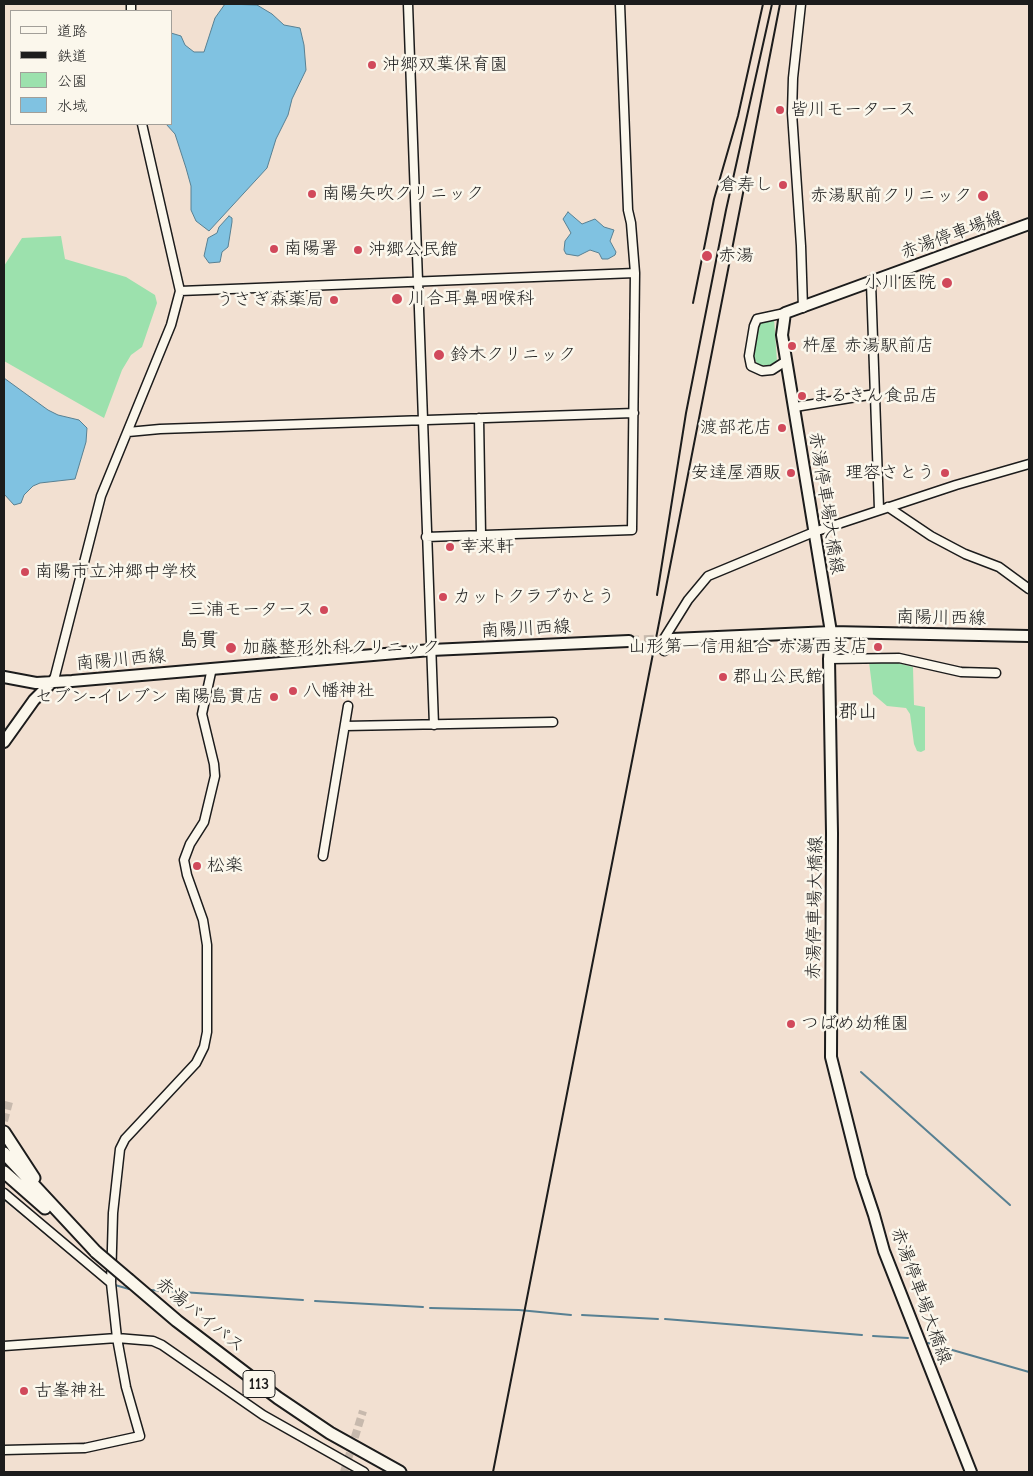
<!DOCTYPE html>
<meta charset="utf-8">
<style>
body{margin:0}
#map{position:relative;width:1033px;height:1476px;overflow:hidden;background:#f2e0d1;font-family:"Comic Neue","Klee One",sans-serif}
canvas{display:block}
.frame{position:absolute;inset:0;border:5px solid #1c1c1c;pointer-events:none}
.legend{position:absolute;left:10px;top:10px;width:162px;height:115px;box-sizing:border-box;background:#fbf7ec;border:1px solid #a29f99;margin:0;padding:6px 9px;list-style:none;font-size:15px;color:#1c1c1c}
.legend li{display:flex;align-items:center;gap:10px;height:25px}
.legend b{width:25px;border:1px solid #a29f99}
</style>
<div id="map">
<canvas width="1033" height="1476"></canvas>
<div class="frame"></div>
<ul class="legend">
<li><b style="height:6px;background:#fbf7ec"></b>道路</li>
<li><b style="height:6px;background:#1c1c1c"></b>鉄道</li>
<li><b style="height:14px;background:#9ce1ad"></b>公園</li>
<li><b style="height:14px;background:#80c2e1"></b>水域</li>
</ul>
</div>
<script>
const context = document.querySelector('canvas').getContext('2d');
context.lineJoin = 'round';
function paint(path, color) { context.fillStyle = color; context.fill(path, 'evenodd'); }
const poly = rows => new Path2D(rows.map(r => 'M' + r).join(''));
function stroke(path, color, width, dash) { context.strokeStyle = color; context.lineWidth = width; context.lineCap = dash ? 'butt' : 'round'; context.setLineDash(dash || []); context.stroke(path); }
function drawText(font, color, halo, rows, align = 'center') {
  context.font = font + ' "Comic Neue","Klee One",sans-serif'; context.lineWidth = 5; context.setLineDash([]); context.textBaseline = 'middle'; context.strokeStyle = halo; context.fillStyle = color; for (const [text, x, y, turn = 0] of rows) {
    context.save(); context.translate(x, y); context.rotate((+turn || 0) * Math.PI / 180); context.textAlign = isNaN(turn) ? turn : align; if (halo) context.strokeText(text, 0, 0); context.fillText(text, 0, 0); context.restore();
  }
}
paint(poly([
 [61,236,65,259,126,277,155,295,157,303,142,347,131,355,122,370,104,418,4,361,4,266,22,238],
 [774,318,777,361,770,365,758,365,753,356,757,327,764,320],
 [890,661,913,667,914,705,925,707,925,750,921,752,917,751,914,744,910,714,906,708,887,706,873,694,869,662]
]), '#9ce1ad');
const water = poly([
 [225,4,257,5,272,14,284,25,300,28,304,45,306,70,292,99,288,115,276,139,267,168,209,231,196,221,191,210,191,186,186,168,175,134,166,124,171,124,171,33,181,36,185,45,194,52,204,52,215,18,225,4],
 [568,212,582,224,595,219,604,227,614,230,610,241,616,252,615,255,608,259,602,259,599,253,590,250,578,256,566,254,564,250,565,241,571,233,563,219,568,212],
 [229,216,232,218,232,222,228,247,222,252,220,262,209,263,204,256,208,238,217,233,219,227,229,216],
 [4,378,48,410,58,415,79,420,87,428,86,442,75,479,40,483,33,486,24,495,21,503,14,505,4,494,4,378]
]);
paint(water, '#80c2e1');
stroke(water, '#588092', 1);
stroke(poly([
 [861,1072,1010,1205],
 [4,1199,73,1256],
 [115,1285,129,1289],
 [151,1290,303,1300],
 [315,1301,423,1307],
 [430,1308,519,1310,571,1315],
 [582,1315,658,1319],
 [665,1319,862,1335],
 [873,1336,908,1338],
 [928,1343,1029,1372]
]), '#588092', 2);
stroke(poly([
 [4,1121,9,1102],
 [344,1472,363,1411]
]), '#c7b9ad', 8, [8, 4]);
stroke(poly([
 [629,641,672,639]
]), '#c7b9ad', 10, [10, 5]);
const minor = poly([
 [408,4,434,725],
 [801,4,793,78,792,113,801,246,803,308],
 [131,11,131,4],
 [871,283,879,509],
 [180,291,635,273],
 [785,313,757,319,754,326,749,356,751,366,762,371,772,370,786,361],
 [795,407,875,394],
 [479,418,481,535],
 [128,432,160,429,634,413],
 [888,507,931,536,965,554,999,567,1029,589],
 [426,537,632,530,635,273,631,223,628,210,620,4],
 [664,651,665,637,688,600,708,576,814,532,956,485,1029,464],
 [829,659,899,658,961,672,996,673],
 [54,680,101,496,171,325,180,291,142,124],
 [345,726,553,722],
 [323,856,348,706],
 [4,1193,111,1283],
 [4,1346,117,1338,153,1341,162,1345,263,1415,364,1472],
 [4,1450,85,1448,140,1436,126,1387,117,1338,111,1283,113,1213,120,1149,125,1139,196,1063,204,1047,207,1032,207,945,203,920,187,875,184,860,190,844,204,822,215,776,214,764,202,714,212,668]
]);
const major = poly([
 [672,639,831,632,1029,636],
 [4,677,36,683,72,681,431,650,629,641],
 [4,742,34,700,54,680],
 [971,1472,884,1251,874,1215,861,1176,831,1057,832,833,829,659,831,632,782,335,785,313,1029,224]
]);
const highway = poly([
 [4,1132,34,1178],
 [4,1153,96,1252],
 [4,1172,45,1208],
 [129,1280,177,1321,278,1398,330,1433,400,1472]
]);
stroke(minor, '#1c1c1c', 11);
stroke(major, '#1c1c1c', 14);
stroke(highway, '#1c1c1c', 15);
stroke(minor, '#fbf7ec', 8);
stroke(major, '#fbf7ec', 10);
stroke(highway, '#fbf7ec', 11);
stroke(poly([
 [693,303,714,199,738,116,763,4],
 [657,595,686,413,726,210,772,4],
 [493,1472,780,4]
]), '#1c1c1c', 2);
const highwayBridge = poly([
 [96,1252,129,1280]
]);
stroke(highwayBridge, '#1c1c1c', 15, []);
stroke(highwayBridge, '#fbf7ec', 11);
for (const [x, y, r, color] of [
 [372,65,5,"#d1495b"],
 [780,110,5,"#d1495b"],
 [783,185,5,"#d1495b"],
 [312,194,5,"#d1495b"],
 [983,196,6,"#d1495b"],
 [274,249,5,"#d1495b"],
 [358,250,5,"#d1495b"],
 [707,256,6,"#d1495b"],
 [947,283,6,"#d1495b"],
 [397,299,6,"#d1495b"],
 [334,300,5,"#d1495b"],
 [792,346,5,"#d1495b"],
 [439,355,6,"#d1495b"],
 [802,396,5,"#d1495b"],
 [782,428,5,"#d1495b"],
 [791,473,5,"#d1495b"],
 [945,473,5,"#d1495b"],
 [450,547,5,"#d1495b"],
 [25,572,5,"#d1495b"],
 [443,597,5,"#d1495b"],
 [324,610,5,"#d1495b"],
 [878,647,5,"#d1495b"],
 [231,648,6,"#d1495b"],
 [723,677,5,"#d1495b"],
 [293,691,5,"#d1495b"],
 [274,697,5,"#d1495b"],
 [197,866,5,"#d1495b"],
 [791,1024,5,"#d1495b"],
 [24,1391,5,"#d1495b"]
]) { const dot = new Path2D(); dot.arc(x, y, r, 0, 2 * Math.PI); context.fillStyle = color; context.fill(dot); stroke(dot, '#fbf7ec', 2); }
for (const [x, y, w] of [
 [259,1384,32]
]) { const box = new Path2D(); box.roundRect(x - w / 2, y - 13.5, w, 27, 4); context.fillStyle = '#fbf7ec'; context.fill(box); stroke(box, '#1c1c1c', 1); }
drawText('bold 16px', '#1c1c1c', null, [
 ["113",259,1384]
]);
drawText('18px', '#1c1c1c', '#fbf7ec', [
 ["沖郷双葉保育園",382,65],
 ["皆川モータース",790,110],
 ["倉寿し",773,185,"right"],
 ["南陽矢吹クリニック",322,194],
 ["赤湯駅前クリニック",972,196,"right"],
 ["南陽署",284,249],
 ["沖郷公民館",368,250],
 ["赤湯",718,256],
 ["小川医院",936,283,"right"],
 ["川合耳鼻咽喉科",408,299],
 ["うさぎ森薬局",324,300,"right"],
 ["杵屋 赤湯駅前店",802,346],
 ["鈴木クリニック",450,355],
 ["まるきん食品店",812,396],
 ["渡部花店",772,428,"right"],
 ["安達屋酒販",781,473,"right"],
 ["理容さとう",935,473,"right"],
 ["幸来軒",460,547],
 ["南陽市立沖郷中学校",35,572],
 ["カットクラブかとう",453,597],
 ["三浦モータース",314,610,"right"],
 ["山形第一信用組合 赤湯西支店",868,647,"right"],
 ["加藤整形外科クリニック",242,648],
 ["郡山公民館",733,677],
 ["八幡神社",303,691],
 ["セブン-イレブン 南陽島貫店",264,697,"right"],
 ["松楽",207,866],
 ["つばめ幼稚園",801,1024],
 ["古峯神社",34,1391]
], 'left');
drawText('18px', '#1c1c1c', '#fbf7ec', [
 ["赤湯停車場線",952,235,-20],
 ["赤湯停車場大橋線",826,503,81],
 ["南陽川西線",941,618,1],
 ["南陽川西線",526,629,-3],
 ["南陽川西線",121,660,-5],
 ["赤湯停車場大橋線",815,908,-89],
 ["赤湯停車場大橋線",921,1296,70],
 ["赤湯バイパス",200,1315,39]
]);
drawText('20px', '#1c1c1c', '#fbf7ec', [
 ["島貫",199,640],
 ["郡山",858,712]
]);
</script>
